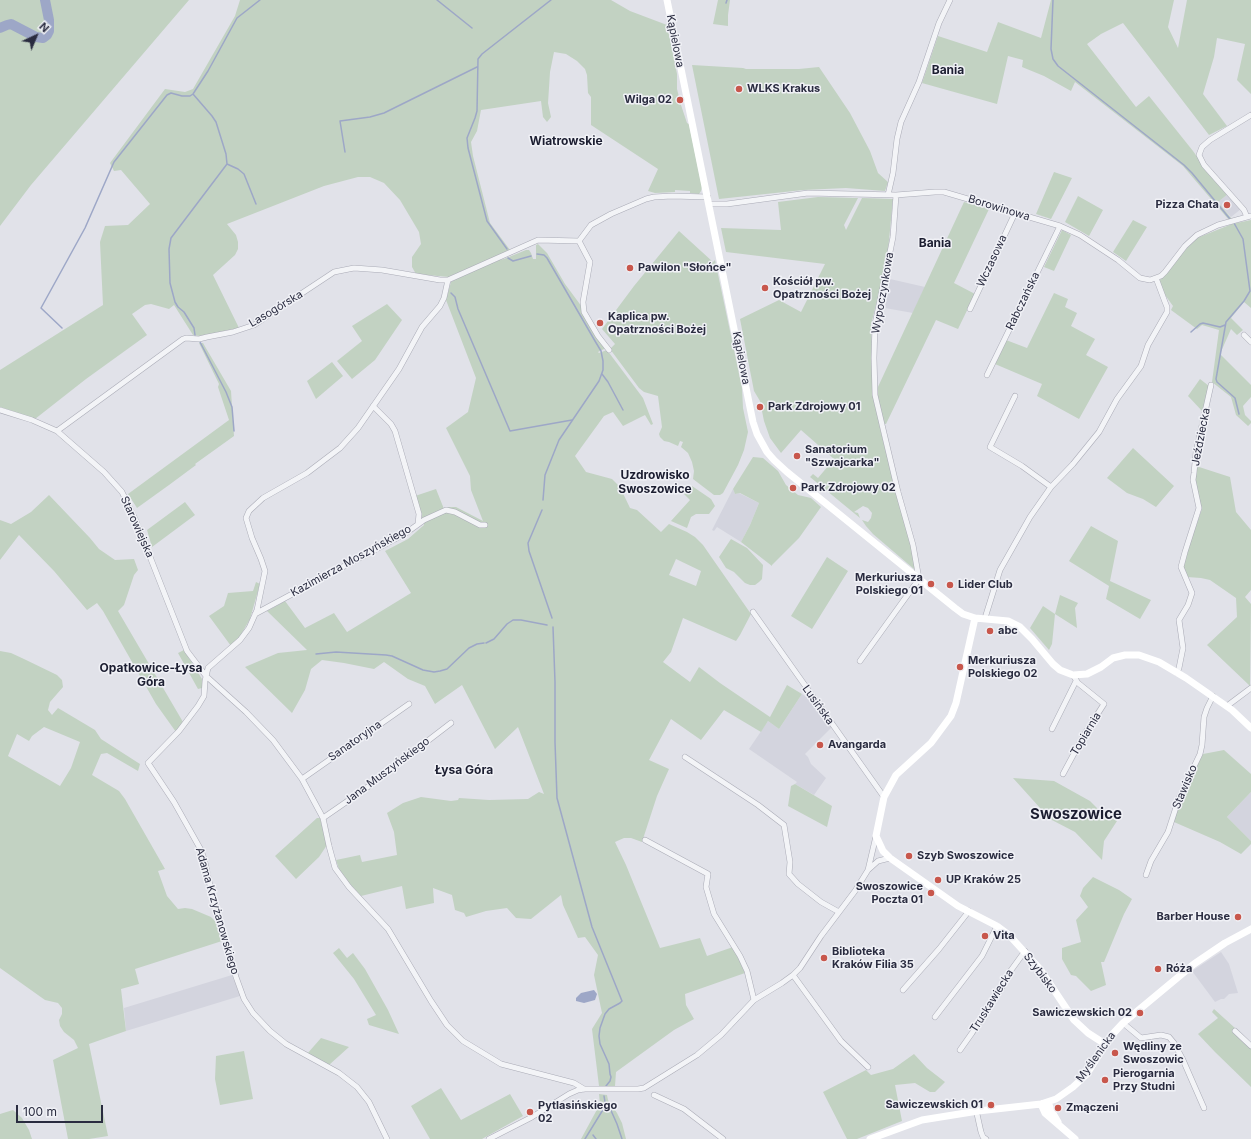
<!DOCTYPE html>
<meta charset="utf-8">
<style>
body{margin:0}
#map{position:relative;width:1251px;height:1139px;overflow:hidden;background:#e1e2e9;font-family:Inter,sans-serif}
canvas{display:block}
.north{position:absolute;left:16px;top:16px;width:40px;height:40px;-webkit-text-stroke:3px #f0f1f6;paint-order:stroke;rotate:44deg;font-size:11px;font-weight:700;line-height:16px;text-align:center;color:#2a2c40}
.north::after{content:'';display:block;margin:auto;width:14px;height:18px;background:#2a2c40;clip-path:polygon(50% 0,100% 100%,50% 72%,0 100%)}
.scale{position:absolute;left:16px;top:1105px;width:87px;height:18px;box-sizing:border-box;border:2px solid #2a2c40;border-top:0;padding-left:5px;font-size:12px;line-height:14px;white-space:nowrap;color:#2a2c40;-webkit-text-stroke:3px #f0f1f6;paint-order:stroke}
</style>
<div id="map">
<canvas width="1251" height="1139"></canvas>
<div class="north">N</div>
<div class="scale">100 m</div>
</div>
<script>
const context = document.querySelector('canvas').getContext('2d');
context.lineJoin = 'round';
function paint(path, color) { context.fillStyle = color; context.fill(path, 'evenodd'); }
const poly = rows => new Path2D(rows.map(r => 'M' + r).join(''));
function stroke(path, color, width, dash) { context.strokeStyle = color; context.lineWidth = width; context.lineCap = dash ? 'butt' : 'round'; context.setLineDash(dash || []); context.stroke(path); }
function drawText(font, color, halo, rows, align = 'center') {
  context.font = font + ' Inter,sans-serif'; context.lineWidth = 3; context.setLineDash([]); context.textBaseline = 'middle'; context.strokeStyle = halo; context.fillStyle = color; for (const [text, x, y, turn = 0] of rows) {
    context.save(); context.translate(x, y); context.rotate((+turn || 0) * Math.PI / 180); context.textAlign = isNaN(turn) ? turn : align; if (halo) context.strokeText(text, 0, 0); context.fillText(text, 0, 0); context.restore();
  }
}
paint(poly([
 [1228,194,1241,209,1231,217,1218,202],
 [890,279,925,287,913,313,885,308],
 [733,489,735,494,739,493,759,503,750,525,741,542,717,527,714,531,712,530],
 [802,694,812,701,832,727,805,754,808,757,811,764,826,778,814,795,795,784,797,782,749,749,768,721,779,729],
 [1251,792,1251,841,1227,817],
 [1221,952,1229,964,1238,993,1229,994,1224,999,1221,999,1215,1002,1192,971],
 [232,975,240,996,126,1031,124,1008]
]), '#d3d4de');
paint(poly([
 [0,0,189,0,31,185,0,226],
 [240,0,611,0,630,11,667,25,677,74,677,89,681,105,687,123,689,124,702,187,701,191,699,194,690,193,690,191,675,190,675,192,655,193,648,191,658,169,591,125,591,97,588,93,587,75,585,69,577,61,566,54,554,52,550,72,548,103,551,117,547,122,543,117,541,101,481,110,477,131,471,142,473,156,490,223,510,250,449,277,416,274,412,267,412,257,421,244,419,232,400,200,384,183,370,177,358,177,324,186,227,224,236,235,238,242,238,249,235,255,213,275,239,328,200,336,193,335,174,305,169,309,151,304,145,305,132,314,147,335,86,379,35,419,0,407,0,370,103,305,100,242,105,226,128,225,150,204,121,170,114,171,110,163,165,89,185,92,193,89,235,16],
 [718,0,730,0,728,15,728,26,713,24],
 [1051,0,1174,0,1168,27,1178,48,1187,0,1251,0,1251,94,1237,80,1245,44,1217,38,1214,57,1203,94,1227,126,1209,135,1123,23,1101,34,1087,44,1136,107,1149,96,1193,151,1210,175,1228,194,1218,202,1232,219,1229,220,1183,166,1075,82,1071,91,1044,76,1022,67,1023,60,1008,56,997,104,922,83,938,36,987,52,998,22,1041,38],
 [692,65,743,68,746,69,799,69,819,67,850,113,870,151,878,173,888,182,885,191,846,188,803,190,719,199],
 [1054,172,1072,178,1051,219,1036,214],
 [1078,196,1103,210,1089,236,1065,222],
 [818,197,858,198,844,225,846,230,862,198,893,199,887,261,871,325,874,396,881,432,896,491,912,548,916,566,914,569,873,534,866,526,862,520,868,522,871,518,872,513,868,508,863,506,854,512,858,513,860,518,810,477,813,474,818,478,834,459,801,430,781,453,770,438,764,421,760,401,754,391,740,319,779,300,801,312,825,264,726,252,721,228,781,230,778,202],
 [964,202,989,209,954,283,975,294,958,329,936,320,886,424,883,424,877,396,877,389],
 [1133,220,1147,227,1126,261,1113,252],
 [1251,220,1251,308,1244,302,1231,318,1243,330,1237,335,1231,329,1220,354,1251,385,1251,397,1243,406,1245,415,1251,421,1251,423,1248,426,1236,415,1231,397,1212,382,1219,330,1202,325,1197,329,1171,310,1173,306,1165,295,1160,285,1160,280,1186,249,1197,238,1232,224],
 [1062,230,1071,235,1054,271,1044,267],
 [679,231,713,262,715,260,742,388,743,408,748,432,744,450,738,465,723,493,720,495,714,495,693,479,694,471,692,462,688,453,681,447,683,442,680,441,678,446,669,442,664,441,660,437,659,434,662,427,658,396,644,392,639,388,610,349,615,344,602,329,634,286],
 [538,244,547,253,565,284,582,307,606,348,598,352,599,353,607,350,643,398,653,424,651,425,645,415,623,426,613,412,604,416,575,456,586,472,612,479,620,487,630,508,637,510,661,532,669,524,687,532,695,537,703,545,712,558,751,614,740,635,736,641,683,618,671,652,663,662,690,682,699,667,720,683,770,717,787,685,802,694,779,729,768,721,761,732,724,710,701,740,671,719,649,760,669,769,657,796,642,842,631,838,624,838,615,842,626,865,660,948,700,938,707,956,733,947,745,973,685,994,686,1005,694,1019,674,1030,616,1072,615,1086,599,1086,592,1029,602,1013,594,975,598,955,585,937,578,938,563,905,561,895,531,919,516,918,507,908,486,911,466,917,464,913,455,910,452,895,433,888,434,903,406,909,402,886,361,896,347,881,340,872,336,860,360,855,362,862,397,855,394,832,387,813,403,803,421,797,451,801,458,800,459,798,489,800,528,799,539,792,544,794,518,727,495,749,462,685,435,704,425,686,408,679,384,662,374,669,344,663,322,660,311,669,305,690,292,713,245,667,278,653,307,650,267,611,285,601,305,628,334,613,347,632,411,593,385,551,408,539,424,525,415,496,436,489,444,509,449,507,456,507,483,521,471,490,470,476,446,428,468,412,476,378,446,300,451,282,458,278,499,260,504,259,526,250,529,250,531,253,533,259,536,259,536,245],
 [676,559,701,571,696,586,669,575],
 [1054,293,1068,299,1065,307,1077,313,1071,326,1095,339,1086,355,1108,367,1079,419,1037,396,1042,384,995,364,1006,340,1027,348],
 [387,304,402,320,375,360,352,379,337,361,362,341,352,326],
 [199,343,203,343,231,391,234,436,195,464,196,465,169,485,137,508,128,494,229,420,218,387,219,384],
 [332,362,343,376,316,399,307,381],
 [1200,379,1209,386,1203,412,1188,396],
 [1133,448,1174,486,1156,507,1143,499,1127,493,1107,478],
 [753,457,763,458,778,471,786,485,798,495,811,498,821,507,799,538,772,565,772,566,741,542,750,525,759,503,740,493,735,494,733,489],
 [1196,466,1230,477,1236,512,1251,530,1251,590,1245,597,1251,604,1250,686,1207,645,1237,617,1236,598,1210,580,1201,578,1187,577,1183,567,1183,562,1202,509,1196,487],
 [692,486,711,499,715,506,709,514,696,514,691,517,687,528,671,521,690,500,684,494],
 [49,495,90,538,99,549,115,560,134,559,138,570,134,575,124,605,118,611,183,722,176,732,156,704,103,611,97,603,87,610,54,571,19,535,0,560,0,520,11,524,31,512],
 [185,502,195,515,152,547,147,530],
 [1091,526,1118,541,1110,581,1151,600,1140,619,1106,599,1109,586,1069,561],
 [731,539,747,548,763,565,762,579,759,582,755,585,750,585,745,583,734,572,726,568,719,557],
 [827,557,848,571,812,629,791,616],
 [256,582,260,584,250,619,239,638,231,646,209,616,224,606,228,593,253,591],
 [1060,595,1078,603,1075,608,1077,628,1055,614,1052,644,1049,650,1030,628,1043,606,1055,614],
 [184,650,202,679,202,688,198,689,178,653],
 [0,651,11,653,24,659,57,675,62,680,63,687,50,702,48,710,52,715,58,708,95,730,101,739,140,764,138,771,107,753,101,754,92,775,119,791,125,799,165,869,158,871,167,896,178,909,185,908,192,909,211,917,216,922,222,941,135,969,139,984,121,989,126,1031,89,1044,108,1136,89,1139,68,1139,53,1060,78,1048,74,1040,64,1032,60,1026,59,1020,62,1014,62,1008,58,1003,45,1000,0,968],
 [44,727,80,742,71,768,60,786,8,756,17,734,29,741,32,736],
 [1224,750,1251,774,1251,792,1227,817,1251,841,1251,844,1241,854,1220,842,1174,822,1176,811,1188,781,1203,754],
 [1013,778,1054,781,1090,801,1101,812,1117,821,1104,841,1102,860,1075,832,1050,819],
 [795,784,832,806,827,827,788,806,791,786],
 [317,818,320,818,327,845,319,857,296,879,275,856],
 [1093,877,1119,890,1132,899,1124,914,1104,962,1101,962,1106,985,1091,991,1076,976,1071,975,1062,959,1062,948,1081,942,1076,920,1088,907,1080,896,1083,888],
 [339,948,347,958,353,953,365,969,388,1010,399,1034,369,1025,367,1019,376,1015,354,979,333,953],
 [1214,1009,1235,1028,1232,1031,1251,1049,1251,1087,1215,1052,1198,1034,1218,1018,1212,1012],
 [321,1038,349,1047,329,1065,307,1054],
 [244,1051,253,1099,220,1105,215,1079,216,1056],
 [914,1054,927,1068,945,1082,935,1092,930,1092,915,1083,895,1085,902,1121,857,1139,847,1139,823,1092,866,1070,871,1075,893,1069],
 [441,1088,461,1120,510,1094,523,1116,482,1139,430,1139,411,1106],
 [599,1094,607,1095,608,1100,617,1113,622,1123,626,1139,581,1139,600,1104],
 [13,1110,22,1118,29,1130,32,1139,0,1139,0,1114]
]), '#c2d2c2');
paint(poly([
 [594,990,597,994,595,1000,584,1003,576,1001,576,998,581,993]
]), '#9da7c7');
stroke(poly([
 [437,0,472,28],
 [1053,0,1051,49,1053,59,1058,66,1184,165,1192,173,1230,219],
 [726,3,727,0],
 [193,94,212,116,216,122,226,154,227,164,171,238,169,249,170,283,175,302,178,307,184,312,194,328,195,335],
 [345,152,340,121,370,117,384,113,477,67],
 [227,164,238,169,244,174,256,204],
 [1234,223,1243,239,1250,291,1244,301,1226,322,1216,379,1217,382,1235,398,1239,414],
 [507,249,487,221,468,148,467,138,475,118,477,111,478,59,482,54,551,0],
 [537,254,544,255,547,258,595,341,601,351,603,361,603,370,599,381,559,440,545,475,543,500],
 [508,258,513,261,531,256],
 [451,293,455,297,458,309,510,431,572,420],
 [62,328,41,308,85,228,114,162,167,95,171,93,182,96,190,96,193,94,208,71,237,18,260,0],
 [1191,332,1200,324,1203,323,1220,327,1225,325],
 [200,342,226,392,232,407,234,431],
 [602,374,608,382,623,410],
 [542,510,528,543,529,551,552,618],
 [553,627,555,682,555,742,557,798,592,927,622,1001,620,1003,609,1009,605,1014,600,1028,599,1036,600,1044,609,1064,610,1074,611,1077,610,1081,606,1086],
 [486,643,494,639,507,624,513,620,521,620,547,625],
 [316,654,336,652,386,655,392,656,423,670,434,672,440,671,447,669,469,648,477,644,484,643],
 [604,1096,605,1102,609,1106,617,1124,622,1139],
 [593,1135,596,1139],
 [585,1139,604,1108]
]), '#9da7c7', 1.5);
stroke(poly([
 [0,28,7,25,11,24,36,37,43,38,47,35,49,31,49,20,45,0]
]), '#9da7c7', 10);
const street = poly([
 [888,195,893,173,897,139,901,122,919,82,939,23,950,0],
 [709,204,727,204,808,193,896,195,935,192,944,192,1060,226,1080,235,1118,260,1140,278,1150,280,1161,276,1165,272,1185,246,1197,235,1218,225,1251,216],
 [1247,217,1244,210,1204,165,1199,155,1202,147,1210,140,1251,115],
 [579,241,590,262,583,302,584,312,598,336,609,350],
 [970,309,1015,213],
 [1244,335,1251,342],
 [987,375,1060,226],
 [1015,396,990,447,1022,466,1051,487],
 [373,406,391,424,395,431,419,514,418,524],
 [0,410,32,420,57,431,104,472,122,492,136,521,187,651,206,676,246,712,273,740,302,779,323,818,329,846,335,868,349,887,388,929,431,1001,447,1025,463,1041,501,1064,574,1083,584,1089],
 [57,431,183,339,186,338,199,339,207,337,233,332,254,325,334,272,354,268,382,270,440,280,448,280],
 [753,612,884,797],
 [255,614,406,533,424,520,446,510,455,512,480,525,485,525],
 [985,618,1000,570,1030,517,1051,487,1073,464,1099,432,1117,399,1141,366,1148,345,1167,312,1167,307,1165,302,1156,278],
 [860,661,919,579,913,545,898,492,875,395,874,358,875,324,887,267,893,237,896,195],
 [1177,673,1179,668,1183,648,1179,620,1188,605,1192,593,1181,567,1185,552,1199,508,1193,480,1194,473,1196,452,1211,385],
 [1227,706,1251,688],
 [1052,729,1076,681],
 [685,757,758,805,784,825,790,862,789,874,798,884,821,902,839,912],
 [1063,774,1084,735,1104,704,1078,683,1073,675],
 [302,779,409,704],
 [323,818,365,789,451,723],
 [645,840,708,874,706,887,714,914,740,956,747,971,754,1000],
 [868,870,876,836],
 [1146,875,1151,861,1168,832,1179,798,1200,754,1202,745,1204,717,1207,708,1213,696],
 [793,975,841,1041,868,1067],
 [903,990,939,949,969,911],
 [935,1017,982,956,997,926],
 [1123,1023,1141,1038,1161,1035,1169,1037,1174,1043,1183,1060,1204,1108],
 [1235,1031,1251,1046],
 [960,1050,972,1033,1002,987,1009,973,1025,951],
 [654,1095,684,1109,723,1139],
 [978,1111,977,1114,981,1132,983,1137,986,1139],
 [387,1139,369,1102,357,1087,339,1073,286,1044,270,1031,253,1013,244,999,236,977,215,909,205,862,201,850,174,802,148,763,179,731,198,706,204,696,205,681,208,668,240,640,249,628,257,610,265,571,261,559,252,538,246,518,249,511,263,498,307,473,340,448,358,428,399,369,422,327,440,306,444,298,448,280,538,240,579,241,591,225,611,214,646,199,654,197,672,196,708,197],
 [489,1139,532,1117,569,1094,578,1090,584,1089,638,1089,644,1088,697,1055,721,1035,754,1000,782,983,793,975,800,968,821,936,855,891,868,870,878,861,890,858]
]);
stroke(street, '#aaabb6', 6);
stroke(street, '#f3f4f7', 5);
stroke(poly([
 [667,0,753,422,757,434,767,452,774,460,787,472,955,608,963,614,975,618,1008,621,1020,627,1032,639,1053,664,1060,670,1073,675,1087,674,1101,667,1113,658,1125,655,1139,655,1159,662,1186,678,1232,710,1251,728],
 [975,618,956,703,951,716,931,743,896,775,884,797,876,836,883,851,890,858,958,906,997,926,1009,935,1040,969,1074,1020,1088,1033,1105,1044],
 [1048,1102,1051,1110,1058,1122],
 [1041,1104,1045,1113,1075,1139],
 [870,1139,922,1120,978,1111,1041,1104,1056,1099,1073,1087,1087,1074,1110,1037,1123,1023,1194,964,1225,943,1251,929]
]), '#fff', 7);
for (const [x, y, r, color] of [
 [739,89,4,"#c8574c"],
 [680,100,4,"#c8574c"],
 [1227,205,4,"#c8574c"],
 [630,268,4,"#c8574c"],
 [765,288,4,"#c8574c"],
 [600,323,4,"#c8574c"],
 [760,407,4,"#c8574c"],
 [797,456,4,"#c8574c"],
 [793,488,4,"#c8574c"],
 [931,584,4,"#c8574c"],
 [950,585,4,"#c8574c"],
 [990,631,4,"#c8574c"],
 [960,667,4,"#c8574c"],
 [820,745,4,"#c8574c"],
 [909,856,4,"#c8574c"],
 [938,880,4,"#c8574c"],
 [931,893,4,"#c8574c"],
 [1238,917,4,"#c8574c"],
 [985,936,4,"#c8574c"],
 [824,958,4,"#c8574c"],
 [1158,969,4,"#c8574c"],
 [1140,1013,4,"#c8574c"],
 [1115,1053,4,"#c8574c"],
 [1105,1080,4,"#c8574c"],
 [991,1105,4,"#c8574c"],
 [1058,1108,4,"#c8574c"],
 [530,1112,4,"#c8574c"]
]) { const dot = new Path2D(); dot.arc(x, y, r, 0, 2 * Math.PI); context.fillStyle = color; context.fill(dot); stroke(dot, '#f0f1f6', 1.5); }
drawText('11px', '#2a2c40', '#f0f1f6', [
 ["Kąpielowa",675,41,79],
 ["Borowinowa",999,208,17],
 ["Wczasowa",992,261,-65],
 ["Wypoczynkowa",883,293,-80],
 ["Rabczańska",1023,301,-64],
 ["Lasogórska",276,309,-31],
 ["Kąpielowa",741,358,79],
 ["Jeździecka",1201,437,-79],
 ["Starowiejska",137,527,66],
 ["Kazimierza Moszyńskiego",351,561,-29],
 ["Lusińska",818,705,54],
 ["Topiarnia",1086,734,-59],
 ["Sanatoryjna",355,741,-35],
 ["Jana Muszyńskiego",387,771,-37],
 ["Stawisko",1185,787,-67],
 ["Adama Krzyżanowskiego",217,911,74],
 ["Szybisko",1040,973,53],
 ["Truskawiecka",992,1001,-58],
 ["Myślenicka",1096,1057,-54]
]);
drawText('bold 11px', '#2a2c40', '#f0f1f6', [
 ["WLKS Krakus",747,89],
 ["Wilga 02",672,100,"right"],
 ["Pizza Chata",1219,205,"right"],
 ["Pawilon \"Słońce\"",638,268],
 ["Kościół pw.",773,282],
 ["Opatrzności Bożej",773,295],
 ["Kaplica pw.",608,317],
 ["Opatrzności Bożej",608,330],
 ["Park Zdrojowy 01",768,407],
 ["Sanatorium",805,450],
 ["\"Szwajcarka\"",805,463],
 ["Park Zdrojowy 02",801,488],
 ["Merkuriusza",923,578,"right"],
 ["Polskiego 01",923,591,"right"],
 ["Lider Club",958,585],
 ["abc",998,631],
 ["Merkuriusza",968,661],
 ["Polskiego 02",968,674],
 ["Avangarda",828,745],
 ["Szyb Swoszowice",917,856],
 ["UP Kraków 25",946,880],
 ["Swoszowice",923,887,"right"],
 ["Poczta 01",923,900,"right"],
 ["Barber House",1230,917,"right"],
 ["Vita",993,936],
 ["Biblioteka",832,952],
 ["Kraków Filia 35",832,965],
 ["Róża",1166,969],
 ["Sawiczewskich 02",1132,1013,"right"],
 ["Wędliny ze",1123,1047],
 ["Swoszowic",1123,1060],
 ["Pierogarnia",1113,1074],
 ["Przy Studni",1113,1087],
 ["Sawiczewskich 01",983,1105,"right"],
 ["Pytlasińskiego",538,1106],
 ["02",538,1119],
 ["Zmączeni",1066,1108]
], 'left');
drawText('bold 12px', '#1c1e31', '#f0f1f6', [
 ["Bania",948,70],
 ["Wiatrowskie",566,141],
 ["Bania",935,243],
 ["Uzdrowisko",655,475],
 ["Swoszowice",655,489],
 ["Opatkowice-Łysa",151,668],
 ["Góra",151,682],
 ["Łysa Góra",464,770]
]);
drawText('bold 15px', '#1c1e31', '#f0f1f6', [
 ["Swoszowice",1076,814]
]);
</script>
